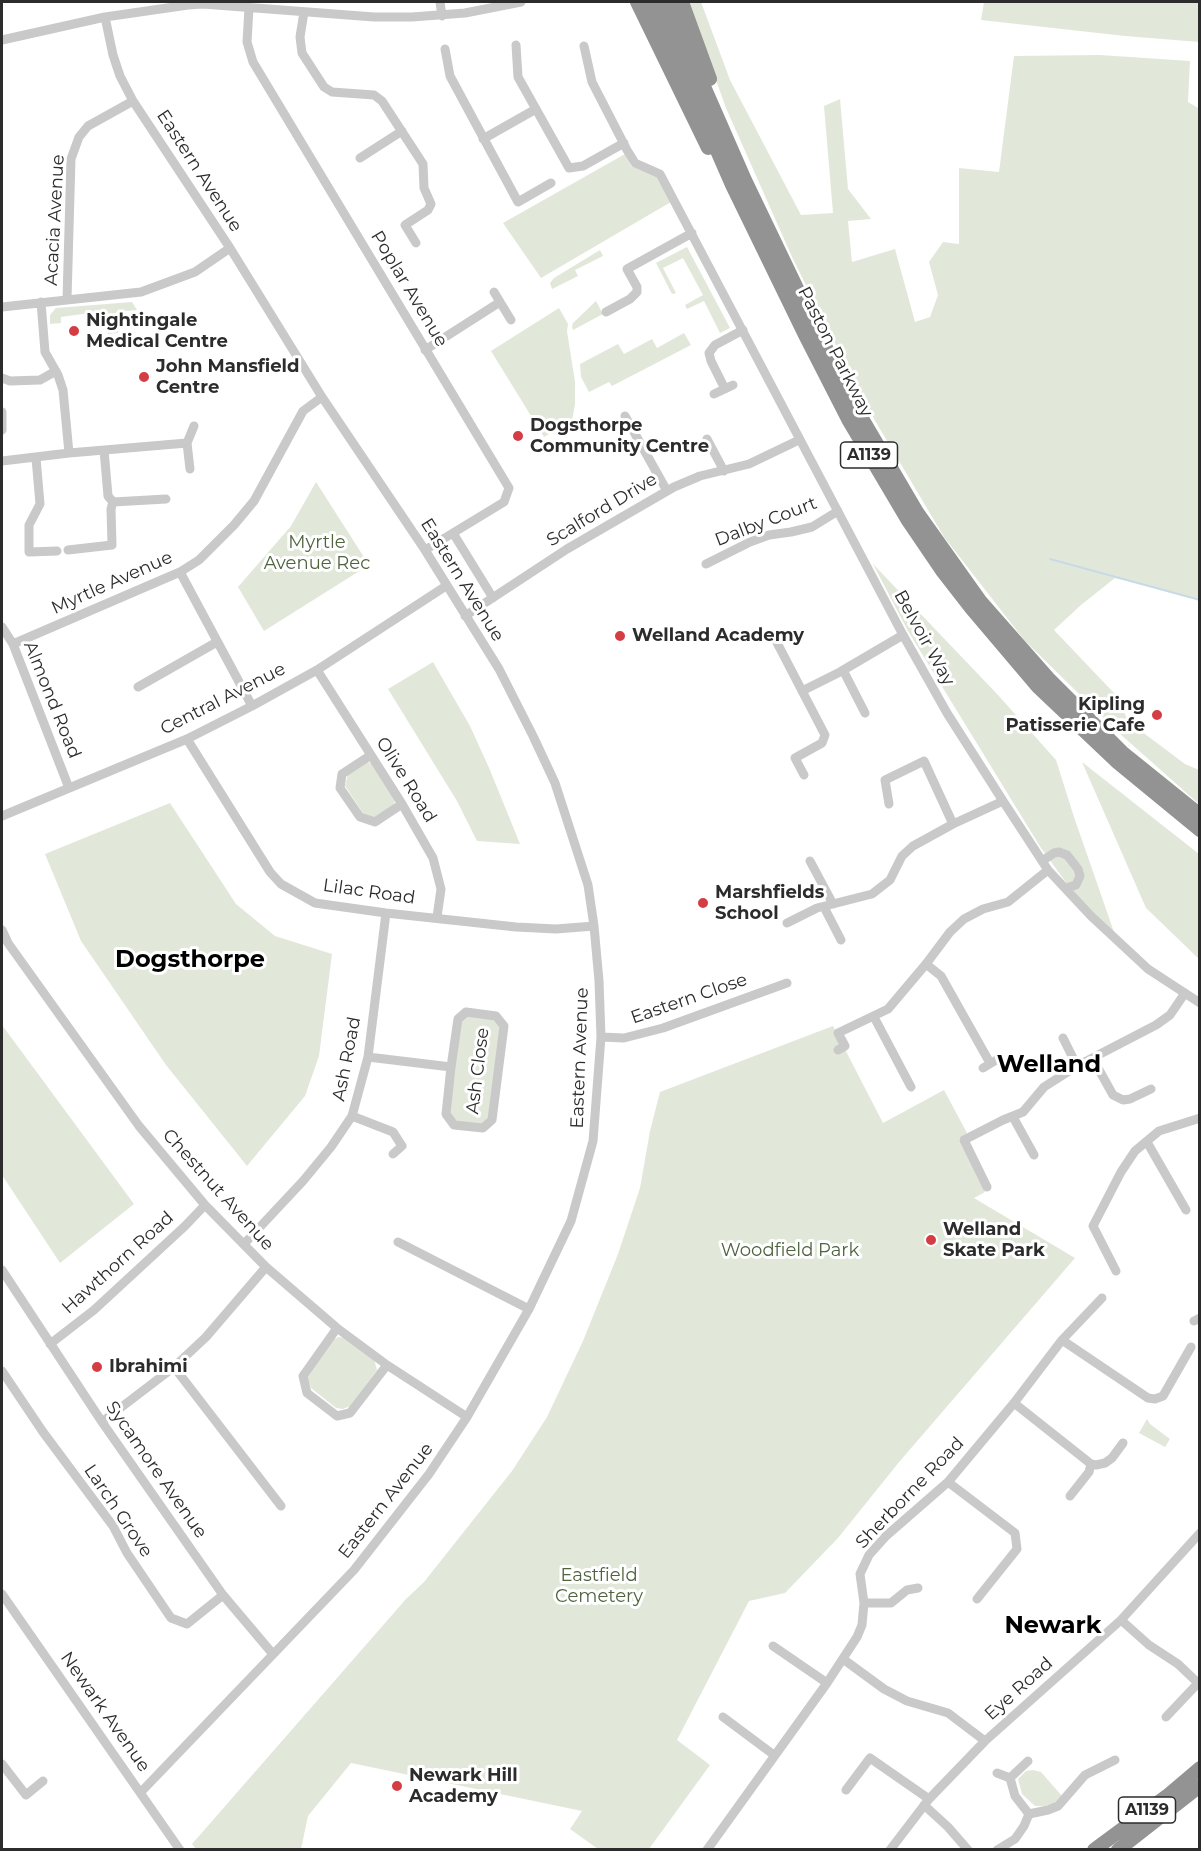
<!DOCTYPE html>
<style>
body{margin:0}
#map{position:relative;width:1201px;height:1851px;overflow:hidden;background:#fff;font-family:Montserrat,sans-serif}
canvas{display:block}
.frame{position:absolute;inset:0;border:3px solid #2c2c2c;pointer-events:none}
</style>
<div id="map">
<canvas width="1201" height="1851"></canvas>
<div class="frame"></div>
</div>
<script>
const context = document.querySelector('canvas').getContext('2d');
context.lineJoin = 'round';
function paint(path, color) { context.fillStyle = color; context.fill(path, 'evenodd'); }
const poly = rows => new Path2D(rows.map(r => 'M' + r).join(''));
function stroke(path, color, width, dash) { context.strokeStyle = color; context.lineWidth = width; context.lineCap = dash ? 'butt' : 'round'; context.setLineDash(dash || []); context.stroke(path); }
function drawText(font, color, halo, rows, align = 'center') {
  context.font = font + ' Montserrat,sans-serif'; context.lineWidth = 6; context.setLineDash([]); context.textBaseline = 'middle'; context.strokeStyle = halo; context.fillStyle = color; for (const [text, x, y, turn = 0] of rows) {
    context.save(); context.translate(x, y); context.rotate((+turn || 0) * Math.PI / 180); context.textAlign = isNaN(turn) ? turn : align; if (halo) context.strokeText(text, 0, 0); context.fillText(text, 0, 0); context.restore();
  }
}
paint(poly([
 [688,2,701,2,730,80,801,215,833,213,824,106,840,99,848,189,871,219,848,221,852,262,895,249,915,322,930,317,938,295,929,262,943,242,959,244,959,168,999,172,1014,56,1100,55,1190,61,1188,102,1200,109,1199,599,1115,578,1081,605,1054,630,1114,693,1129,722,1185,764,1199,770,1199,804,1119,733,1025,641,944,537,864,402,792,257,726,108],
 [984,2,1199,2,1199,42,1125,36,981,20],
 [625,154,631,166,656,176,671,202,541,278,503,223],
 [687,247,730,328,720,333,704,301,687,309,685,305,703,295,683,258,663,268,676,293,672,294,656,263],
 [600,250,603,256,575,270,578,276,552,289,550,283,554,278],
 [596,301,603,314,573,330,572,327,573,323],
 [132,302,137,310,116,312,118,333,108,334,107,325,101,325,97,312,61,317,61,323,50,324,50,315,56,308],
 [559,308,568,324,567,331,575,382,575,404,572,421,544,437,491,351],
 [684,333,691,345,612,386,609,382,589,392,581,377,580,364,618,344,624,354,652,339,657,348],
 [316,482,369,565,264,631,238,587,291,526],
 [873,564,998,695,1056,760,1074,817,1115,935,1073,892,1041,848,908,631],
 [433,662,470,726,490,770,520,844,477,841,457,801,388,689],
 [366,762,372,763,395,801,393,806,374,819,366,817,363,813,345,786,348,774],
 [1082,762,1199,854,1199,959,1146,908],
 [170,803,236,904,275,936,332,954,319,1056,305,1096,247,1166,166,1065,81,941,45,854],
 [467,1014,495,1019,500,1027,489,1118,481,1125,455,1121,449,1113,461,1020],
 [2,1025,134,1204,60,1263,2,1175],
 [833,1026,883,1123,944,1090,967,1133,959,1139,985,1192,974,1198,1075,1258,900,1461,838,1538,785,1593,749,1601,677,1740,710,1765,649,1849,598,1849,570,1829,582,1811,351,1763,308,1816,301,1849,196,1849,192,1844,406,1599,424,1582,512,1471,547,1417,583,1341,618,1254,640,1188,650,1131,660,1092],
 [339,1337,346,1338,374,1359,377,1370,350,1406,343,1409,336,1408,311,1388,307,1377,334,1339],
 [1147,1419,1150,1424,1170,1439,1165,1447,1139,1433],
 [1033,1770,1041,1772,1062,1796,1054,1803,1045,1806,1035,1806,1022,1794,1018,1779,1026,1771]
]), '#e1e8da');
stroke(poly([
 [1050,559,1200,600]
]), '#c8dae7', 2);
stroke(poly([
 [440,2,442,16],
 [249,8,247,42,253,62,509,488,504,502,425,550],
 [304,12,300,37,302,53,324,87,332,92,374,95,382,101,423,164,424,188,431,204,428,210,405,225,416,243],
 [105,17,113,55,120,76,133,101,230,248,322,397,425,550,499,669,533,736,555,783,588,885,594,926,599,981,601,1037,593,1141,571,1221,529,1309,467,1417,429,1474,354,1570,141,1792],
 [2,40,105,17,188,5,203,4,374,17,412,17,465,13,521,2],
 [516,45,518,77,569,168,583,166,624,143],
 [584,46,592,82,627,150,635,163,660,174,903,635,947,713,1003,801,1048,870,1091,916,1148,969,1200,1003],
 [445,49,450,76,518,202,551,183],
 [483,139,536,109],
 [360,158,402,131],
 [67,299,71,159,79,137,88,126,133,101],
 [500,302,511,320],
 [2,307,141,292,195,272,230,248],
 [606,312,630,299,637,292,637,287,627,269,692,233],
 [425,350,500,302,494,292],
 [2,378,10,381,40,380,56,371],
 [725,389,711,361,709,353,715,345,743,330],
 [714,394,733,385],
 [625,416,667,491],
 [2,430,2,412],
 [707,439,724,471],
 [69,453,187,443],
 [36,458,40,504,29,525,29,552,57,551],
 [2,461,69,453,63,390,58,375,45,352,41,302],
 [190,469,187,443,194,426],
 [113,502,166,499],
 [453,533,493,598],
 [68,550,112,545,111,509,113,502,108,496,104,450],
 [706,564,750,542,769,535,791,532,812,527,838,511],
 [180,572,252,706],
 [465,616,567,549,674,487,700,476,749,464,799,440],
 [2,627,13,644,69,788],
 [773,635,825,735,822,743,795,758,804,775],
 [13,644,180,572,199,560,234,525,254,501,303,411,322,397],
 [317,670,402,804,433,858,441,889,437,917],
 [843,670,865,713],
 [138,687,217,642],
 [802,691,840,672,903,635],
 [187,739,270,872,281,884,315,903,386,913,516,927,556,929,594,926],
 [371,755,342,774,340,788,360,817,375,822,402,804],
 [889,804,885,780,924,761,953,824],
 [2,816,187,739,252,706,317,670,446,586],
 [810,861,833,904],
 [1042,861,1054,853,1059,852,1067,855,1078,869,1080,876,1076,885,1066,888],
 [824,907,841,940],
 [787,923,817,908,872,894,890,880,902,856,913,846,953,824,1003,801],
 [2,930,8,943,139,1126,205,1205,266,1267,337,1328,387,1365,467,1417],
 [926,964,941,976,990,1063],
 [874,1017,911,1087],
 [601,1037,624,1038,663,1028,787,983],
 [1063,1038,1077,1066],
 [838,1050,845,1046,838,1033,888,1009,926,964,950,932,964,919,983,909,1008,902,1048,870],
 [368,1057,451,1067,458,1019,466,1012,496,1016,504,1026,492,1120,483,1128,454,1125,446,1114,451,1067],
 [1093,1059,1113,1095,1123,1100,1130,1099,1151,1089],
 [983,1068,998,1059],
 [352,1116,393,1132,402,1146,393,1154],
 [1013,1117,1034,1155],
 [1147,1142,1186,1210],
 [987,1187,964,1140,1003,1120,1023,1112,1044,1087,1077,1066,1156,1025,1170,1015,1185,993],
 [398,1242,529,1309],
 [244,1244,303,1181,331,1147,352,1116,368,1057,386,913],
 [2,1270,102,1422,223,1595,272,1653],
 [1116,1271,1093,1226,1121,1172,1135,1151,1159,1131,1200,1118],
 [1194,1321,1200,1318],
 [337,1328,303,1376,307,1393,337,1416,350,1413,387,1365],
 [1062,1340,1148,1398,1155,1399,1163,1396,1191,1347],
 [50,1344,94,1310,185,1226,205,1205],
 [174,1367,281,1506],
 [2,1371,43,1432,113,1526,127,1553,171,1618,187,1624,223,1595],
 [1014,1403,1091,1464,1089,1472,1070,1496],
 [102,1422,174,1367,206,1337,266,1267],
 [1091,1464,1096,1465,1105,1463,1112,1458,1123,1443],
 [948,1482,1015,1533,1017,1549,977,1599],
 [2,1594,180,1850],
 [864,1603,891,1603,907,1590,918,1588],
 [1121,1620,1149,1645,1178,1664,1198,1683],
 [773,1646,827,1683],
 [843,1659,884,1689,907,1701,948,1713,985,1741],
 [723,1717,774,1755],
 [1166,1717,1200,1681],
 [2,1764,26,1795,43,1781],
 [997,1773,1010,1778],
 [846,1790,870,1758,929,1799],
 [924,1805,948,1827,968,1850],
 [1029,1814,1048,1810,1058,1806,1085,1775,1115,1760],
 [707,1850,827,1683,857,1637,862,1625,864,1603,860,1574,869,1555,886,1536,948,1482,1014,1403,1062,1340,1102,1298],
 [890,1850,929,1799,985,1741,1121,1620,1200,1533],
 [997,1850,1015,1839,1024,1826,1029,1814,1015,1796,1010,1778,1028,1761]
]), '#c9c9c9', 9);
stroke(poly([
 [637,2,708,148],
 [652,2,732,185,805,335,849,421,907,519,943,572,971,608,1038,687,1116,761,1200,830],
 [667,2,745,180,816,328,860,415,917,512,981,602,1048,678,1123,753,1200,815],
 [682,2,710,79],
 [1094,1850,1167,1796,1200,1768],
 [1118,1850,1200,1786]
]), '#939393', 14);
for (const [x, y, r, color] of [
 [74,331,6,"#d43d44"],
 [144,377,6,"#d43d44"],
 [518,436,6,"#d43d44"],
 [620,636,6,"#d43d44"],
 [1157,715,6,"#d43d44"],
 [703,903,6,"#d43d44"],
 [931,1240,6,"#d43d44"],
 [97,1367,6,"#d43d44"],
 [397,1786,6,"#d43d44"]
]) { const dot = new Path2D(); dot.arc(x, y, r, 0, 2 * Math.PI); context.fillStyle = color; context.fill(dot); stroke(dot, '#fff', 2); }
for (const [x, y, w] of [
 [869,455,57],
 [1147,1810,57]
]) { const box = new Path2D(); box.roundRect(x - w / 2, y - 13, w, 26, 4.5); context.fillStyle = '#fff'; context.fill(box); stroke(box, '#2c2c2c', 1.5); }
drawText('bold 16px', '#2c2c2c', null, [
 ["A1139",869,455],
 ["A1139",1147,1810]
]);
drawText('18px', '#2c2c2c', '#fff', [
 ["Eastern Avenue",199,171,57],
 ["Acacia Avenue",55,220,-87],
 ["Poplar Avenue",409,289,59],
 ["Paston Parkway",835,352,63],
 ["Scalford Drive",602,510,-31],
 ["Dalby Court",766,522,-21],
 ["Eastern Avenue",462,580,58],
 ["Myrtle Avenue",112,583,-24],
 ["Belvoir Way",924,638,61],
 ["Central Avenue",223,699,-27],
 ["Almond Road",52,700,68],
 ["Olive Road",406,780,58],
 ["Lilac Road",369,892,8],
 ["Eastern Close",689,999,-19],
 ["Eastern Avenue",580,1058,-88],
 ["Ash Road",347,1059,-79],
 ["Ash Close",478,1071,-83],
 ["Chestnut Avenue",218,1190,48],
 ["Hawthorn Road",118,1263,-42],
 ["Sycamore Avenue",156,1470,55],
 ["Sherborne Road",910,1493,-46],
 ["Eastern Avenue",386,1501,-52],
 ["Larch Grove",118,1511,56],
 ["Eye Road",1019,1689,-42],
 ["Newark Avenue",105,1712,55]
]);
drawText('bold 18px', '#2c2c2c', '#fff', [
 ["Nightingale",86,321],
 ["Medical Centre",86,342],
 ["John Mansfield",156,367],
 ["Centre",156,388],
 ["Dogsthorpe",530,426],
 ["Community Centre",530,447],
 ["Welland Academy",632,636],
 ["Kipling",1145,705,"right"],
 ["Patisserie Cafe",1145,726,"right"],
 ["Marshfields",715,893],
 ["School",715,914],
 ["Welland",943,1230],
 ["Skate Park",943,1251],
 ["Ibrahimi",109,1367],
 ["Newark Hill",409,1776],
 ["Academy",409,1797]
], 'left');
drawText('18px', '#4e633e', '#fff', [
 ["Myrtle",317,543],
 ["Avenue Rec",317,564],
 ["Woodfield Park",790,1251],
 ["Eastfield",599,1576],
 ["Cemetery",599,1597]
]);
drawText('bold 24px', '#000', '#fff', [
 ["Dogsthorpe",190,960],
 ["Welland",1049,1065],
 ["Newark",1053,1626]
]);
</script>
